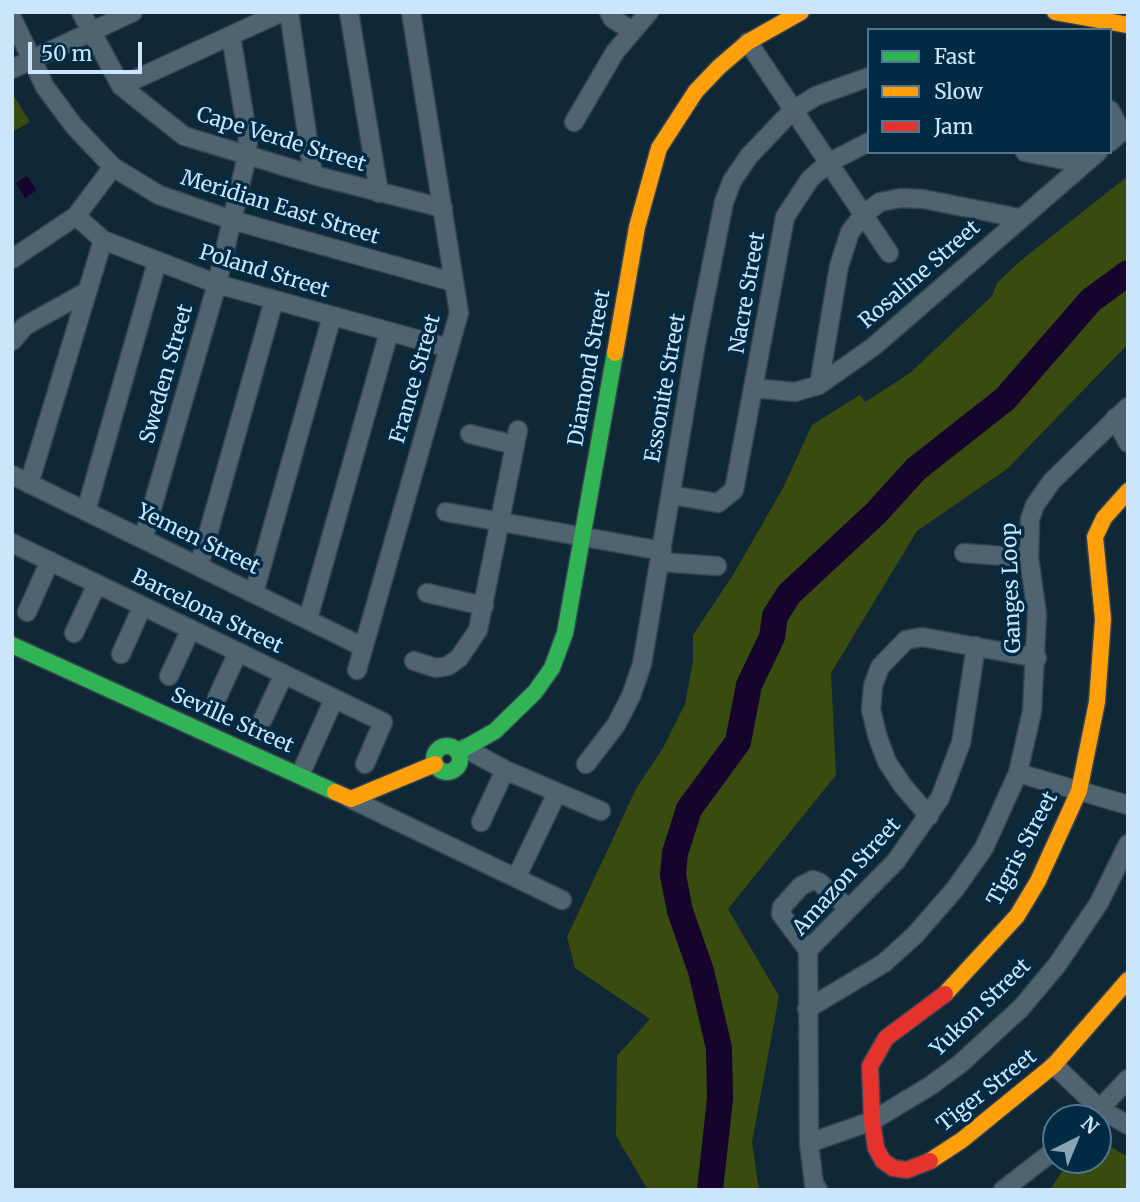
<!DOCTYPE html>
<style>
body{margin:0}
#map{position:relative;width:1140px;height:1202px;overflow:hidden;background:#102836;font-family:Merriweather,serif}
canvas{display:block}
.frame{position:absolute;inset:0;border:14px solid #cbe6fb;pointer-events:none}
.legend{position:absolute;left:867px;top:28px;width:245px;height:126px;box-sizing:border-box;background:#012b45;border:2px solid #52768e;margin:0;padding:9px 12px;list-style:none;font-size:21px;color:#cbe6fb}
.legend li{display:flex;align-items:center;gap:14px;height:35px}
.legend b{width:35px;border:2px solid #52768e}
.north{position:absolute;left:1042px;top:1104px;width:70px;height:70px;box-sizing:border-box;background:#012b45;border:2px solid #52768e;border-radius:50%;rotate:43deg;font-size:19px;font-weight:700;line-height:28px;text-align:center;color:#cbe6fb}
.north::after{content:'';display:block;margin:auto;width:24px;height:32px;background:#8aa4b6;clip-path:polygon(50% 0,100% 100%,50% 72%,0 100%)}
.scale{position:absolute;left:28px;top:42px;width:114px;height:32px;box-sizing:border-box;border:4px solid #cbe6fb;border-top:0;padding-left:9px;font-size:21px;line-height:24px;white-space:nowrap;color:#cbe6fb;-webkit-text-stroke:5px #012b45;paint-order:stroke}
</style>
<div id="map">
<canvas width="1140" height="1202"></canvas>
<div class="frame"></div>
<ul class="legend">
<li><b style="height:9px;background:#30b455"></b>Fast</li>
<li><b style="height:9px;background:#ff9f0a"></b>Slow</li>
<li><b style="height:9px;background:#e5322d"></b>Jam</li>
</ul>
<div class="north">N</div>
<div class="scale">50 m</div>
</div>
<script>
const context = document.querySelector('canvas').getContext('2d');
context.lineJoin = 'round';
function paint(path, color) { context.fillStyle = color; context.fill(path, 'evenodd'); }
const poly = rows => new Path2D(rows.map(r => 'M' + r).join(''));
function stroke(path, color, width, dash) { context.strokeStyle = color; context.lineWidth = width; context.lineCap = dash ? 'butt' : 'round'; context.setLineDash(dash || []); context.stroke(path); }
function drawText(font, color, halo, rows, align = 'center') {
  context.font = font + ' Merriweather,serif'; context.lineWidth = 7; context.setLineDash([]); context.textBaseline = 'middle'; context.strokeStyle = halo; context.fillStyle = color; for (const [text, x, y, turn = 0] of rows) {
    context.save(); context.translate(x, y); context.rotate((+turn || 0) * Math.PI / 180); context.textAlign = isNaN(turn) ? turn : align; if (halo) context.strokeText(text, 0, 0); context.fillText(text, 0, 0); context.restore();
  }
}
paint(poly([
 [12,93,30,122,12,132],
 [1128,176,1128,344,1007,469,917,531,831,673,836,775,728,909,779,996,752,1142,759,1190,648,1190,616,1136,617,1056,650,1019,575,968,567,937,636,789,663,748,685,704,693,661,693,635,733,575,783,488,812,425,860,395,865,402,910,373,992,296,997,283,1019,262],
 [1098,1139,1128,1157,1128,1190,1050,1190,1069,1160,1098,1160]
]), '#3a4b0f');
paint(poly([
 [27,176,37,190,25,198,16,183]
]), '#15052d');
stroke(poly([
 [710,1190,720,1099,719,1048,701,971,680,911,673,875,675,853,689,809,738,742,749,685,772,637,775,616,789,594,876,513,916,469,1005,399,1091,300,1128,273]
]), '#15052d', 26);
const street = poly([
 [81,12,121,86,184,136,313,175,443,208],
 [289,12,313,175],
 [349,12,379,193],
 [609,12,613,19,631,30],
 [12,18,45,87,74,126,113,167,159,195,232,220,453,282],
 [748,42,889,253],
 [12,69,133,12],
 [121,86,282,12],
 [1110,110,1119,127,1119,134,1110,142],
 [574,122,615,52,649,12],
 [1025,152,1084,164],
 [76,216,103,240,217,284,449,348],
 [12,259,76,216,113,167],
 [12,341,25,326,86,292],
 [819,385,839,266,850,232,863,215,880,202,901,198,923,199,1019,218],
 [754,388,795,392,819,385,873,347,1098,152],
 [1115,418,1128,443],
 [470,434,515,445],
 [12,475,363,647],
 [29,484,103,240],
 [671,495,718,503,734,490,785,217,810,179,828,163,869,142],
 [86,511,157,262],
 [446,512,662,551],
 [143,539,217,284,247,156,248,139,231,36],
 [12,543,383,722,365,764],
 [964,553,1029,558],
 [660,562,717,566],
 [199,566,274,300],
 [254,593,332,316],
 [427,593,484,606],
 [27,612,50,561],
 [308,619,389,332],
 [74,633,97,584],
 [121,654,142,607],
 [414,661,436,668,448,666,459,658,478,630,518,430],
 [357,670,459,313,411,12],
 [169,676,191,629],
 [217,698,238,652],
 [263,719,284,674],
 [465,748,505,770,601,811],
 [586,764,616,725,631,696,642,664,696,343,724,202,732,181,749,156,792,111,816,96,869,77],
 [1018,773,1128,805],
 [300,775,334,699],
 [351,799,562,900],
 [929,816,903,786,887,762,878,738,871,710,873,686,880,667,906,640,922,637,1037,658],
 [481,822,505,770],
 [516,878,557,793],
 [808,950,781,914,782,907,801,886,813,880,819,882,848,908],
 [807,1009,884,963,915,935,955,889,984,848,1018,773,1032,711,1037,614,1029,558,1030,519,1035,505,1052,481,1128,407],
 [1054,1065,1100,1109,1128,1125],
 [1091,1118,1128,1079],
 [809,1143,872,1121,930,1086,960,1064,1021,1008,1057,965,1099,903,1128,844],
 [818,1190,814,1184,809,1143,808,950,896,861,940,798,961,743,976,646],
 [1003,1190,1056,1149]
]);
const fast = poly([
 [12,645,335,792],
 '434 759a13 13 0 1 1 26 0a13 13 0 1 1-26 0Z',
 [458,752,495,731,535,692,552,668,565,633,615,353]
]);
const slow = poly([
 [1055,12,1128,25],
 [615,353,637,227,659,148,696,91,719,67,748,42,801,12],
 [335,792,351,799,435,764],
 [945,994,1017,916,1038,881,1079,791,1097,702,1103,619,1095,537,1104,518,1128,491],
 [930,1161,962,1140,1054,1065,1128,980]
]);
const jam = poly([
 [930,1161,907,1170,893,1168,883,1161,876,1148,872,1121,870,1066,886,1038,945,994]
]);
stroke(street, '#344451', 21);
stroke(fast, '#344451', 19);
stroke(slow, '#344451', 19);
stroke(jam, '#344451', 19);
stroke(street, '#506371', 18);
stroke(fast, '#30b455', 16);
stroke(slow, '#ff9f0a', 16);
stroke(jam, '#e5322d', 16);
drawText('21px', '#cbe6fb', '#012b45', [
 ["Cape Verde Street",281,140,17],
 ["Meridian East Street",280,208,17],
 ["Poland Street",264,272,17],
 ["Rosaline Street",920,275,-41],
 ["Nacre Street",748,293,-80],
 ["Diamond Street",590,368,-80],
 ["Sweden Street",167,374,-74],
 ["France Street",416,379,-74],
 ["Essonite Street",666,388,-80],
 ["Yemen Street",198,540,26],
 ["Ganges Loop",1012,588,-92],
 ["Barcelona Street",207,612,26],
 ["Seville Street",232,721,24],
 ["Tigris Street",1023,849,-62],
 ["Amazon Street",847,877,-48],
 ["Yukon Street",981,1008,-44],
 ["Tiger Street",987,1091,-38]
]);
</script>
